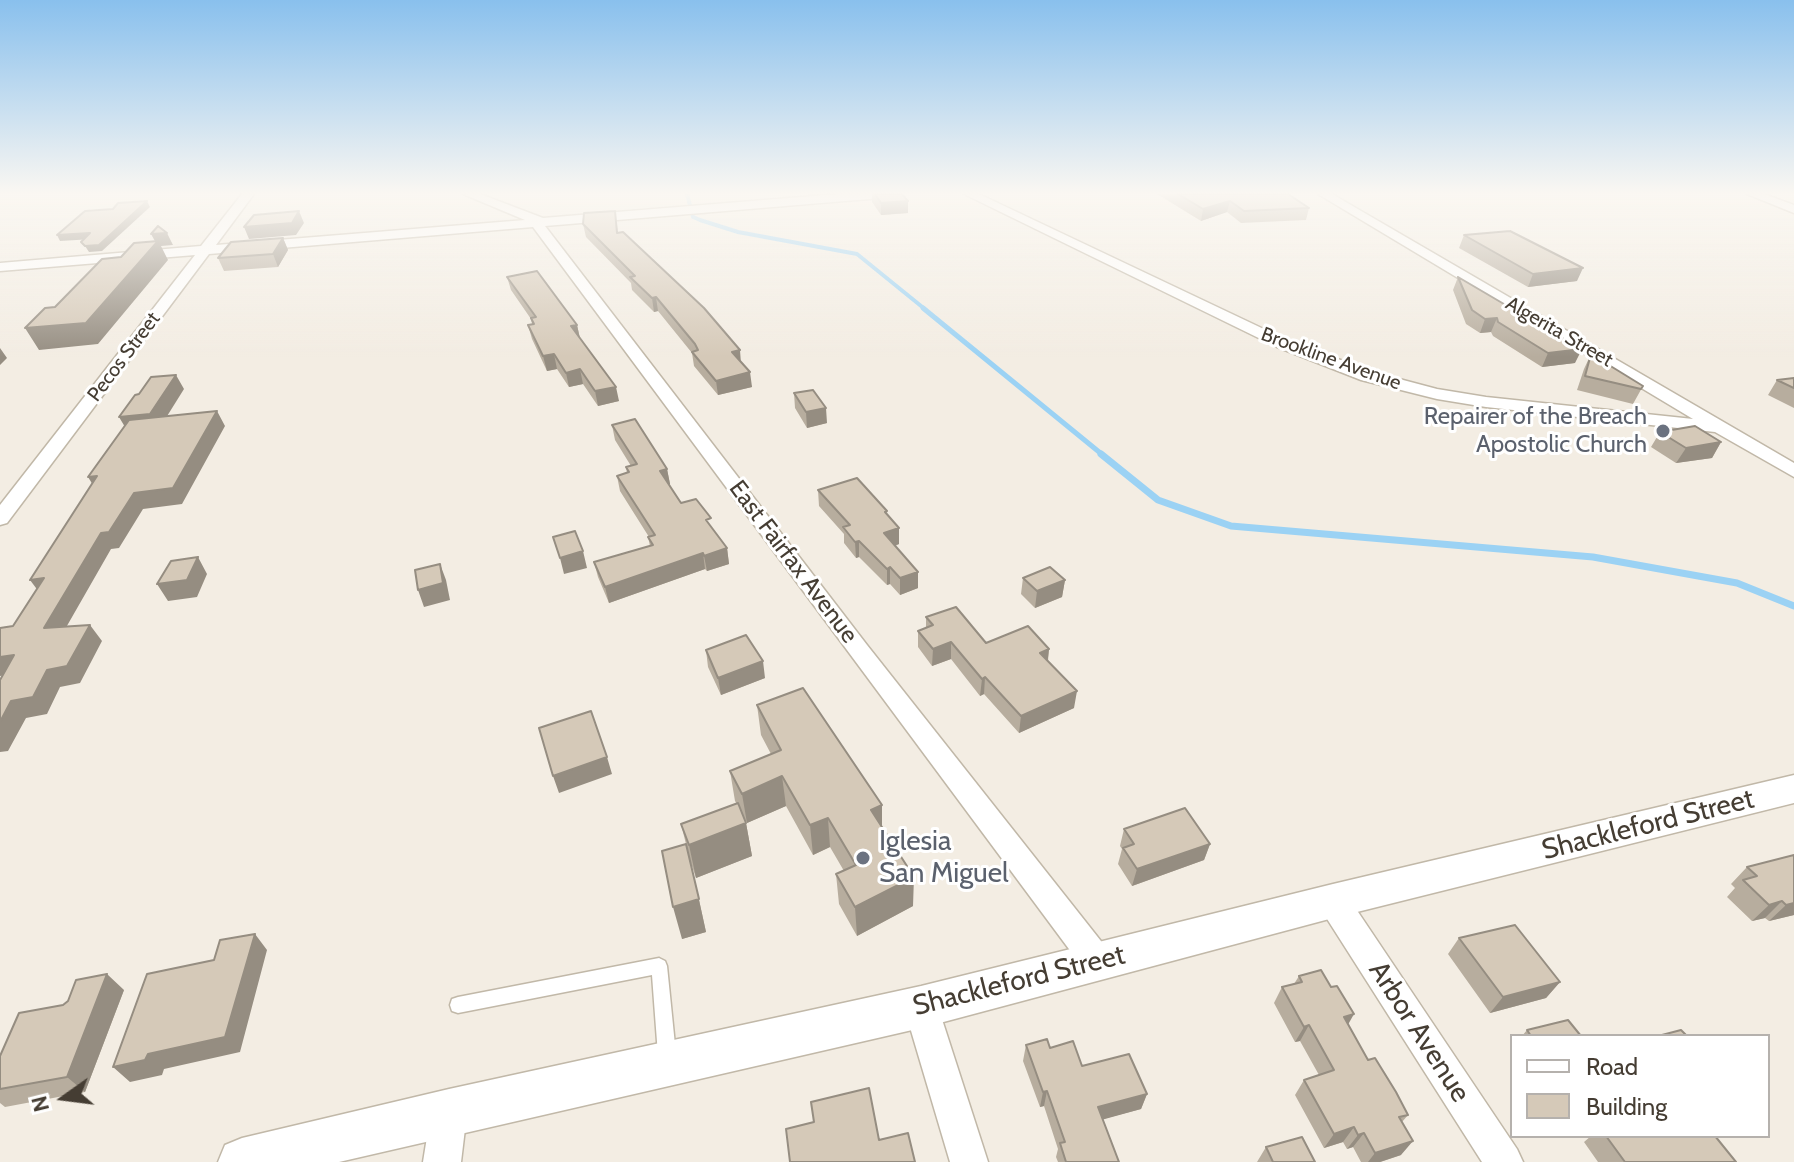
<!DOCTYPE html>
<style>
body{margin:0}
#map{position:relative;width:1794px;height:1162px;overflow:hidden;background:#f3ede3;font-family:Cabin,sans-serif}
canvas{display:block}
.legend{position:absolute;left:1510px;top:1034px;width:260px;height:104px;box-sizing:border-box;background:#fff;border:2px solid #b5b1ad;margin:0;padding:10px 14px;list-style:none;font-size:24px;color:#453d33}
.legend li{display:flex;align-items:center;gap:16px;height:40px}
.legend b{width:40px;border:2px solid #b5b1ad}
.north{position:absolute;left:24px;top:1058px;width:80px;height:80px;-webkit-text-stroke:6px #fff;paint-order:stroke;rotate:256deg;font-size:22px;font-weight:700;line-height:32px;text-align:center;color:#453d33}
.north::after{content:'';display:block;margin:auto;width:28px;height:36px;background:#453d33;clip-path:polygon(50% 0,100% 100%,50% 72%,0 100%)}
</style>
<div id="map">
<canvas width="1794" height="1162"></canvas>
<ul class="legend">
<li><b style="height:10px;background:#fff"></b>Road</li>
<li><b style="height:22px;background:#d5c9b8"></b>Building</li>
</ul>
<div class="north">N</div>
</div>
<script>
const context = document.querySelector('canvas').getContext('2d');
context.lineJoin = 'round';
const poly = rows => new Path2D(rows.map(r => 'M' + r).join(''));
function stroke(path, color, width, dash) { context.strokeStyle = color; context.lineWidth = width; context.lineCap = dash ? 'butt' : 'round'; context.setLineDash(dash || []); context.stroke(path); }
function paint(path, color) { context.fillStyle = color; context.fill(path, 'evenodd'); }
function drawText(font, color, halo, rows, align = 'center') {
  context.font = font + ' Cabin,sans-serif'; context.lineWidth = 6; context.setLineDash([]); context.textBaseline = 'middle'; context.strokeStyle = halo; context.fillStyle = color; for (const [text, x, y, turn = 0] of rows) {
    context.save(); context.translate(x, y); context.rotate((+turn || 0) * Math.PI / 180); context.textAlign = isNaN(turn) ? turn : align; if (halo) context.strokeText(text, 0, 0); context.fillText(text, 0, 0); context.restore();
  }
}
stroke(poly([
 [687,194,693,217,700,220,738,232,857,254,926,310]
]), '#9bd2f4', 4);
stroke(poly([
 [923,308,1104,456]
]), '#9bd2f4', 5);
stroke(poly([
 [1101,454,1158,500,1231,526,1593,557,1737,583,1794,606]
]), '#9bd2f4', 7);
const service = poly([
 [659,958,665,961,667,966,676,1055,673,1061,667,1064,661,1061,658,1055,652,975,458,1013,452,1011,450,1005,452,999,458,997,659,958]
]);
const minor = poly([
 [242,194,254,194,216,245,525,220,463,194,480,194,543,218,838,194,887,194,881,198,545,226,867,645,1108,950,1113,961,1108,972,1097,976,1086,972,533,227,209,254,7,523,0,525,0,505,195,255,0,271,0,263,201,246,242,194],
 [964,194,979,194,1289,341,1373,372,1437,389,1486,397,1693,419,1318,194,1332,194,1794,463,1794,477,1715,432,1486,407,1437,399,1361,380,1277,347,964,194],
 [1747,194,1764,194,1794,205,1794,213,1747,194],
 [1333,887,1344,891,1517,1149,1523,1162,1482,1162,1322,911,1318,901,1322,891,1333,887],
 [921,991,933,996,938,1007,988,1162,950,1162,904,1007,909,996,921,991],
 [449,1094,462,1099,467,1112,461,1162,423,1162,431,1112,436,1099,449,1094]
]);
const tertiary = poly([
 [1794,775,1794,803,1333,918,921,1028,339,1162,218,1162,225,1145,242,1138,449,1089,921,986,1333,884,1794,775]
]);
stroke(service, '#c1b8a8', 3);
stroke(minor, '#c1b8a8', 3);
stroke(tertiary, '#c1b8a8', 3);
paint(service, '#fff');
paint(minor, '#fff');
paint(tertiary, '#fff');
paint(poly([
 [872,194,902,194,908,201,908,213,881,215,872,202],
 [1157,194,1288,194,1309,208,1306,220,1241,223,1227,212,1201,221],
 [615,211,618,233,741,362,752,387,718,395,694,366,692,353,658,311,654,312,632,290,631,283,586,237,583,224],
 [1464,235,1577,281,1528,287,1459,248],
 [283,238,288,250,278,267,224,271,218,258],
 [507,277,577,325,580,338,619,401,598,406,583,384,569,387,557,369,547,371,532,339,528,325,532,324,531,319,511,290],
 [1458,277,1575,363,1542,367,1493,336,1491,332,1480,333,1466,324,1453,290],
 [1591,354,1643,386,1633,404,1577,390,1584,369],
 [1794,378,1794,408,1768,395,1777,380],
 [794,393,827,423,807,428,795,408],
 [612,425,667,469,670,484,669,484,681,503,712,528,727,548,729,564,707,571,705,569,609,603,598,577,594,562,650,546,648,537,649,537,620,491,617,476,627,473,626,467,631,466,615,440],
 [1660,432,1721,442,1712,458,1676,463,1651,447],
 [818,490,887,514,899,528,899,544,895,546,918,588,900,595,890,584,887,585,859,557,856,558,844,543,844,534,819,506],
 [1023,578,1065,580,1062,597,1035,608,1021,594],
 [926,617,986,643,1049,649,1048,661,1074,708,1019,733,984,694,980,696,951,659,932,666,918,647,918,631,926,628],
 [706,650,765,678,721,695,708,667],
 [757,705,913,906,857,936,839,904,836,874,844,871,830,847,813,855,786,806,747,823,744,818,746,823,752,856,696,878,691,863,706,932,682,939,686,844,681,824,737,804,735,801,730,771,771,754,761,735],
 [1124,829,1210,844,1204,860,1132,886,1118,864,1122,849,1120,846],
 [1794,855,1794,915,1769,921,1765,918,1752,921,1727,897,1735,888,1731,884,1747,867],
 [1459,938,1560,982,1546,998,1490,1013,1448,954],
 [1299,976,1348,1025,1368,1060,1408,1115,1402,1122,1401,1155,1380,1162,1361,1162,1353,1147,1347,1149,1343,1142,1324,1148,1295,1095,1304,1080,1319,1075,1300,1041,1295,1042,1274,1003,1282,987,1294,984],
 [124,990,85,1092,5,1107,0,1103,0,1056,63,1005],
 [1527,1030,1581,1036,1522,1036],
 [1026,1045,1050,1048,1082,1066,1147,1094,1141,1109,1103,1119,1119,1162,1058,1162,1056,1157,1058,1149,1044,1106,1040,1107,1023,1061],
 [1591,1136,1715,1136,1736,1162,1598,1162,1584,1142],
 [1266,1147,1315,1162,1257,1162]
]), '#b7ad9e');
paint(poly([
 [147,201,150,207,102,251,89,252,85,246],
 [908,201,908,213,881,215,881,203],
 [1230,201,1227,212,1201,221,1203,209],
 [299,211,304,223,296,235,249,239,244,227],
 [90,233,93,239,60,241,57,235],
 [167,233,173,245,161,246,168,260,98,344,39,350,25,328,156,243,151,234],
 [283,238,288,250,278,267,273,254],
 [1583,268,1577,281,1528,287,1533,274],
 [656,297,658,311,654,312,652,298],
 [1497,318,1491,332,1480,333,1485,319],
 [577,325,580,339,571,326],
 [0,348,7,358,0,365],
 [1582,349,1575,363,1542,367,1548,353],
 [740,350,741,364,732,352],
 [554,354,557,369,547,371,543,356],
 [580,369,583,384,569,387,566,373],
 [750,372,752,387,718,395,716,381],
 [176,375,184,389,159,429,128,432,119,417],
 [616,387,619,401,598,406,595,391],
 [826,408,827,423,807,428,806,412],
 [217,411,225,426,182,504,143,509,119,548,111,549,56,645,44,628,101,533,134,493],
 [1721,442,1712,458,1676,463,1686,448],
 [667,469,670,484,663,486,660,471],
 [97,476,98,493,88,477],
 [899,528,899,544,884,549,884,533],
 [859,541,859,557,856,558,855,542],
 [727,548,729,564,707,571,704,556],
 [583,551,587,568,564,574,560,558],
 [703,553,705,569,609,603,605,587],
 [198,557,207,574,197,597,168,601,157,584],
 [440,564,446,580,450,600,424,607,418,590],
 [890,567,890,584,887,585,887,569],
 [918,572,918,588,900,595,900,578],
 [44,578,42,596,30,580],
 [1065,580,1062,597,1035,608,1037,591],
 [90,625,102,641,80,683,60,687,47,714,26,718,8,751,0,752,0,722,11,701,47,670],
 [951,642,951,659,932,666,933,649],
 [1049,649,1047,666,1040,653],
 [14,655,28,672,0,676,0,657],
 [763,661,765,678,721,695,718,678],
 [985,677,984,694,980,696,982,679],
 [1077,691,1074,708,1019,733,1021,716],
 [607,757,612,774,559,793,553,776],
 [782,776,786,806,747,823,742,794],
 [882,805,882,835,871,810],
 [828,818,830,847,813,855,810,825],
 [746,823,752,856,696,878,689,845],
 [1210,844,1204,860,1132,886,1137,869],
 [694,877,706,932,682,939,673,907],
 [914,877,913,906,857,936,855,907],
 [1782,901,1765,918,1752,921,1769,905],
 [1794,903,1794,915,1769,921,1786,905],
 [255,934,267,950,240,1052,164,1069,162,1075,130,1082,113,1067,148,1054],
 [107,974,124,990,85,1092,67,1077],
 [1560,982,1546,998,1490,1013,1503,997],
 [1354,1014,1345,1030,1344,1017],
 [1309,1025,1300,1041,1295,1042,1304,1027],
 [1047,1091,1044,1106,1040,1107,1043,1092],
 [1147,1094,1141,1109,1094,1122,1098,1107],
 [1354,1127,1343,1142,1324,1148,1334,1134],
 [1364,1133,1353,1147,1347,1149,1358,1135],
 [1413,1141,1401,1155,1380,1162,1368,1162,1375,1153]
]), '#958d81');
const building = poly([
 [875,194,902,194,908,201,881,203,875,194],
 [1178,194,1288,194,1309,208,1244,211,1230,201,1203,209,1178,194],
 [147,201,99,245,85,246,81,242,90,233,57,235,85,211,113,209,118,203,147,201],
 [299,211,292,223,244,227,254,215,299,211],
 [615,211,617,233,623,232,704,308,740,350,732,352,750,372,716,381,692,352,698,350,695,344,656,297,652,298,630,277,635,276,583,224,584,213,615,211],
 [158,226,167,233,151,234,158,226],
 [1510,231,1583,268,1533,274,1464,235,1510,231],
 [283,238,273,254,218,258,231,242,283,238],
 [158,241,86,323,25,328,45,308,55,307,102,259,121,257,134,243,158,241],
 [537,271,577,325,571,326,616,387,595,391,580,369,566,373,554,354,543,356,528,325,534,324,531,318,536,317,507,277,537,271],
 [1458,277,1555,334,1582,349,1548,353,1498,322,1497,318,1485,319,1472,310,1458,277],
 [1591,354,1643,386,1641,389,1585,376,1591,354],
 [176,375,150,414,119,417,135,395,139,394,151,377,176,375],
 [1794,378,1794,388,1777,380,1794,378],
 [813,390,826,408,806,412,794,393,813,390],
 [217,411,173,488,134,493,109,532,101,533,44,628,90,625,67,666,47,670,33,697,11,701,0,722,0,680,14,655,0,657,0,628,13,626,44,578,30,580,97,476,88,477,129,420,217,411],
 [635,419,667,469,660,471,681,503,696,499,711,518,706,520,727,548,704,556,703,553,605,587,594,562,653,545,648,537,655,535,617,476,629,472,626,467,637,464,612,425,635,419],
 [1695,426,1721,442,1686,448,1660,432,1695,426],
 [857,478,887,511,885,512,899,528,884,533,918,572,900,578,890,567,887,569,859,541,855,542,843,527,850,525,818,490,857,478],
 [575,531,583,551,560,558,553,537,575,531],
 [198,557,187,580,157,584,171,561,198,557],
 [440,564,443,583,418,590,415,570,440,564],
 [1050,567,1065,580,1037,591,1023,578,1050,567],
 [956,607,986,643,1028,626,1049,649,1040,653,1077,691,1021,716,985,677,982,679,951,642,933,649,918,631,933,625,926,617,956,607],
 [746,635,763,661,718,678,706,650,746,635],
 [803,688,882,805,871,810,914,877,855,907,836,874,856,865,828,818,810,825,782,776,742,794,730,771,781,750,757,705,803,688],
 [591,711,607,757,553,776,539,728,591,711],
 [738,803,746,823,689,845,681,824,738,803],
 [1185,808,1210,844,1137,869,1123,848,1134,844,1124,829,1185,808],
 [686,844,699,899,673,907,662,851,686,844],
 [1794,855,1794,903,1786,905,1782,901,1769,905,1743,880,1757,876,1747,867,1794,855],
 [1515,925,1560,982,1503,997,1459,938,1515,925],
 [255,934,225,1037,148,1054,145,1060,113,1067,147,974,214,960,220,940,255,934],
 [1321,970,1331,987,1337,986,1354,1014,1344,1017,1368,1060,1375,1058,1396,1092,1408,1115,1399,1117,1413,1141,1375,1153,1364,1133,1358,1135,1354,1127,1334,1134,1304,1080,1334,1070,1309,1025,1304,1027,1282,987,1302,982,1299,976,1321,970],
 [107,974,67,1077,0,1089,0,1056,19,1013,63,1005,68,1001,76,980,107,974],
 [1568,1020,1581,1036,1531,1036,1527,1030,1568,1020],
 [1681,1030,1687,1036,1658,1036,1681,1030],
 [1047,1039,1050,1048,1073,1041,1082,1066,1129,1054,1147,1094,1098,1107,1119,1162,1066,1162,1060,1143,1065,1142,1047,1091,1043,1092,1026,1045,1047,1039],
 [869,1088,879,1140,908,1133,915,1162,790,1162,786,1129,814,1122,811,1102,869,1088],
 [1606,1136,1715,1136,1736,1162,1625,1162,1606,1136],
 [1302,1137,1315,1162,1273,1162,1266,1147,1302,1137]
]);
paint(building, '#d5c9b8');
stroke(building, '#958d81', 2);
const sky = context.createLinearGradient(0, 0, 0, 357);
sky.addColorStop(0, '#89c0ed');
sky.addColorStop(0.54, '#faf7f2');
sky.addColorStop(1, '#faf7f200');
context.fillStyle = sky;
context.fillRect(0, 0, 1794, 357);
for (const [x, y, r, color] of [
 [1663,431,8,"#6b7280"],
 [863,858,8,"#6b7280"]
]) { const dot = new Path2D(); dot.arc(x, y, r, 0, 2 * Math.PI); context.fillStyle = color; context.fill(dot); stroke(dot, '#fff', 3); }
drawText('20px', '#453d33', '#fff', [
 ["Algerita Street",1559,332,30],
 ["Pecos Street",124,357,-53],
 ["Brookline Avenue",1331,359,20]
]);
drawText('24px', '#5b616d', '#fff', [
 ["Repairer of the Breach",1647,417],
 ["Apostolic Church",1647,445]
], 'right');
drawText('24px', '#453d33', '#fff', [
 ["East Fairfax Avenue",793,562,53]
]);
drawText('28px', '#453d33', '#fff', [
 ["Shackleford Street",1648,825,-14],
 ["Shackleford Street",1019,981,-14],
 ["Arbor Avenue",1419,1032,57]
]);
drawText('28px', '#5b616d', '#fff', [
 ["Iglesia",879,842],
 ["San Miguel",879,874]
], 'left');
</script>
